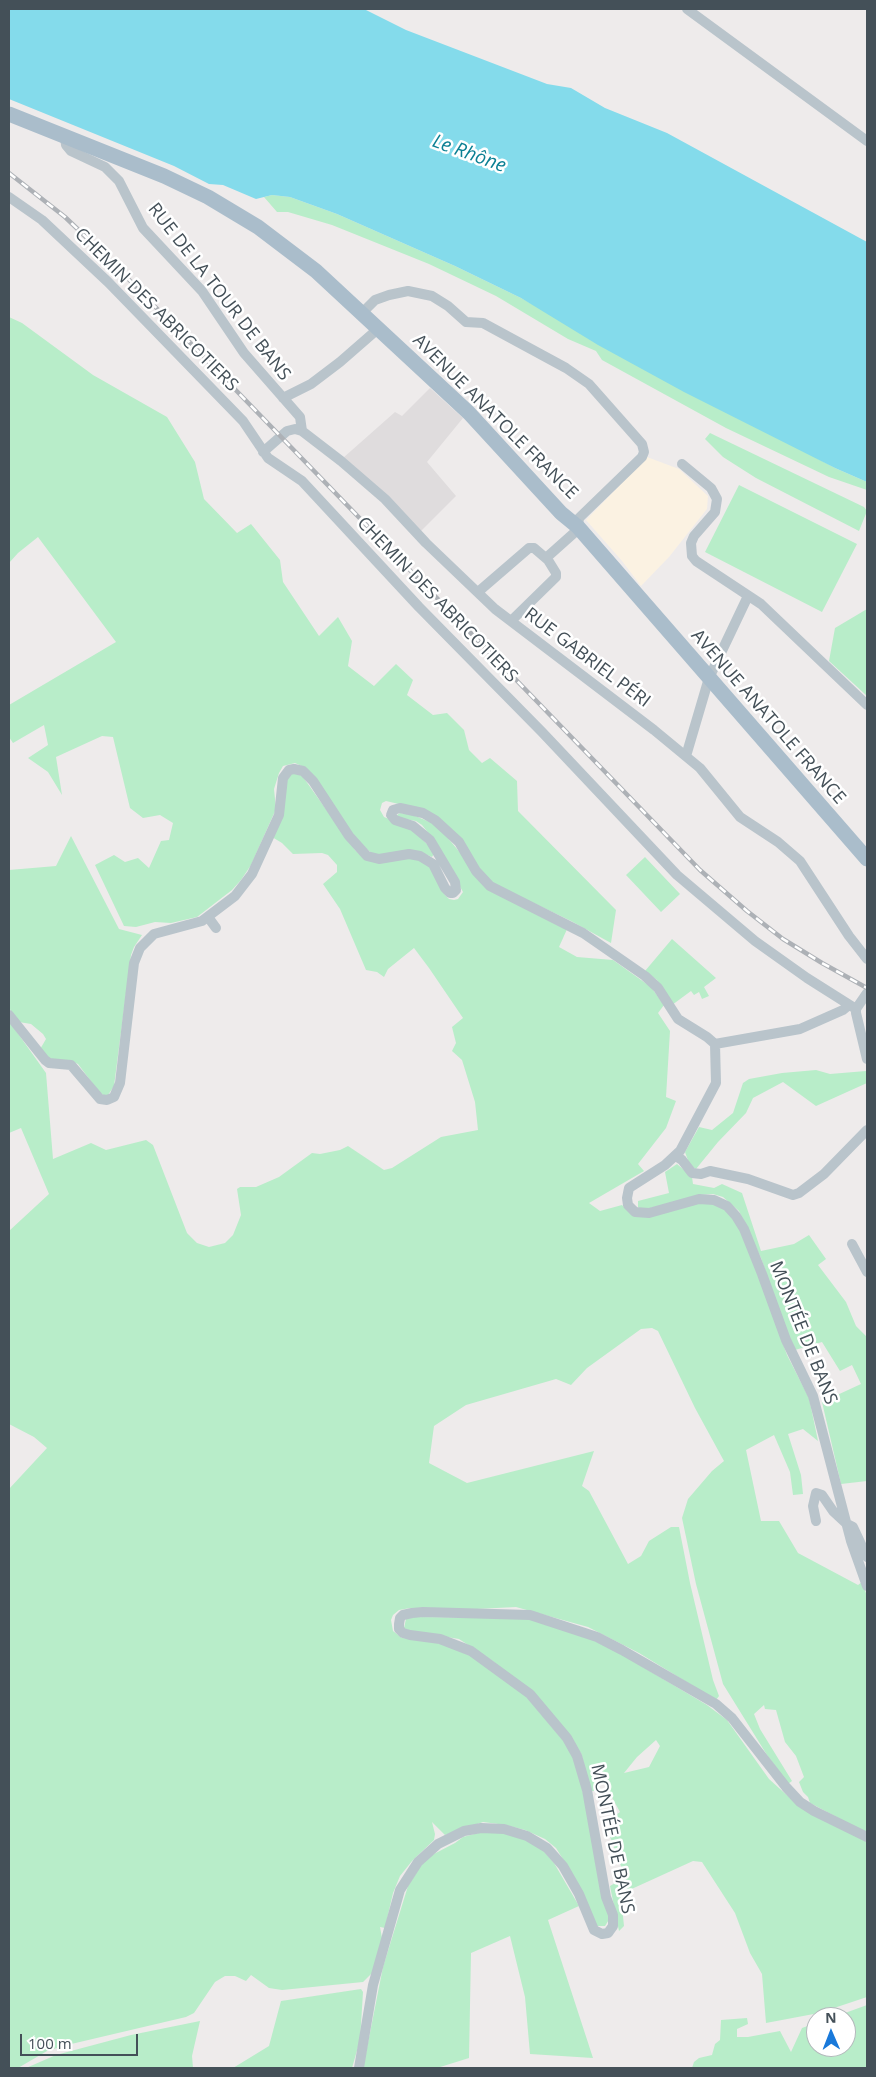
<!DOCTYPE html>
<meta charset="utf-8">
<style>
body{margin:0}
#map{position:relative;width:876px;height:2077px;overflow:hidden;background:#eeebeb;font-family:"Open Sans",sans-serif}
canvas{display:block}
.frame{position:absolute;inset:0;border:10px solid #445058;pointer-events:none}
.north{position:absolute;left:806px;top:2007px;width:50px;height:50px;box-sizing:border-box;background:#fff;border:1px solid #b4b9bc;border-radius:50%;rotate:359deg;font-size:14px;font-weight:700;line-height:20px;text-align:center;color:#445058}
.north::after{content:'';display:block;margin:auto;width:18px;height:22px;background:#1979da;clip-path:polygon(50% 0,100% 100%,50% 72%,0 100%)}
.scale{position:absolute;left:20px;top:2034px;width:118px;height:22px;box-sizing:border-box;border:2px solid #445058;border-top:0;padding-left:6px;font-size:15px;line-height:18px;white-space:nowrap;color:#445058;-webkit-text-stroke:4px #fff;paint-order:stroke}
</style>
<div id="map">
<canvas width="876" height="2077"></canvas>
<div class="frame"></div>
<div class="north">N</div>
<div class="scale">100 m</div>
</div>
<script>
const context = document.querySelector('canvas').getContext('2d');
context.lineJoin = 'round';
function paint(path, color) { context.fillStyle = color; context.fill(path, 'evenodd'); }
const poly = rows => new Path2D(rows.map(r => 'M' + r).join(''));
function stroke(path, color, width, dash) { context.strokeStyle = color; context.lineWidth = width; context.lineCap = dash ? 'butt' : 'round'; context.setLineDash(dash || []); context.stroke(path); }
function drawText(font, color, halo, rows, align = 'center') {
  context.font = font + ' "Open Sans",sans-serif'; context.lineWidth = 5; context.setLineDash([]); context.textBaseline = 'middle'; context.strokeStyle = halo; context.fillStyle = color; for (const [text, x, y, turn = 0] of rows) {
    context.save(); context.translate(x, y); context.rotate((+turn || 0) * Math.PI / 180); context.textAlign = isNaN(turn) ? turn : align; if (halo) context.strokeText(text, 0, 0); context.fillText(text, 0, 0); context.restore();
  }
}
paint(poly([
 [647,457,679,469,708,496,707,509,669,557,641,586,622,561,586,520]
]), '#fbf2e2');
paint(poly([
 [430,388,463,418,427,462,456,496,421,531,343,458,395,412,402,416]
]), '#dfdcdd');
paint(poly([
 [272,195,290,197,337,214,455,266,521,298,835,468,867,482,867,490,829,477,726,428,602,360,596,351,568,339,496,296,429,264,332,225,288,212,277,212,264,197],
 [9,317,22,323,93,375,167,417,195,462,204,499,237,533,251,524,280,560,283,582,319,636,338,617,352,641,348,666,374,686,396,664,413,680,407,695,433,715,447,713,464,730,469,750,482,763,490,758,517,781,518,811,616,910,611,943,571,921,496,885,487,879,424,810,386,801,382,803,380,810,384,817,411,828,435,852,432,857,418,851,387,855,373,854,359,843,306,768,295,763,283,766,279,773,274,789,276,809,251,865,241,880,232,890,197,917,171,923,155,922,136,927,124,926,95,865,114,855,125,862,138,858,149,868,161,841,169,840,173,823,160,815,143,818,130,808,113,737,102,736,56,757,62,795,48,772,28,758,48,745,44,725,13,743,9,737,9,705,116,642,38,537,18,553,9,563],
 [710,433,864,507,867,511,859,531,756,478,723,457,705,439],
 [739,485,857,544,822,612,705,552],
 [867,609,867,696,829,661,835,628],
 [290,774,299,774,303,777,355,850,363,857,412,858,428,863,445,895,449,899,454,900,458,899,463,892,434,840,422,825,416,821,399,818,397,815,400,813,413,815,437,825,462,855,478,879,568,927,559,947,577,957,613,960,651,987,664,1005,658,1013,670,1031,666,1097,676,1101,666,1128,638,1164,644,1171,589,1203,600,1211,622,1205,631,1214,695,1203,711,1202,728,1211,737,1223,759,1275,787,1355,809,1398,818,1441,803,1429,788,1434,801,1475,803,1494,793,1495,790,1472,774,1435,746,1450,761,1521,779,1521,798,1553,858,1585,862,1582,867,1596,867,1833,810,1803,808,1797,803,1792,799,1782,804,1777,796,1756,785,1742,776,1710,765,1709,764,1705,754,1714,760,1729,792,1781,788,1784,767,1755,723,1684,696,1584,682,1518,688,1499,712,1471,724,1461,695,1408,658,1331,652,1328,641,1329,587,1368,571,1385,556,1379,466,1405,434,1426,429,1463,467,1483,594,1451,582,1486,589,1491,628,1564,641,1556,649,1541,671,1527,679,1527,690,1583,713,1680,719,1696,716,1700,639,1653,588,1627,516,1607,457,1610,410,1608,399,1610,393,1615,391,1620,393,1631,402,1638,427,1639,476,1657,526,1696,564,1741,573,1757,581,1784,610,1918,605,1926,597,1926,576,1880,556,1848,545,1839,525,1830,506,1825,483,1822,445,1835,432,1822,435,1834,434,1840,412,1861,400,1876,393,1893,385,1928,380,1927,382,1938,372,1973,363,1982,282,1990,269,1988,251,1975,246,1981,235,1976,225,1976,215,1982,194,2013,186,2017,67,2045,47,2051,18,2068,9,2068,9,1489,47,1448,34,1437,9,1424,9,1231,49,1194,21,1128,9,1133,9,1021,46,1073,53,1159,91,1143,106,1150,146,1140,153,1145,187,1233,197,1243,209,1247,225,1243,233,1235,241,1215,237,1189,240,1187,256,1187,279,1177,312,1153,320,1154,340,1150,348,1146,384,1170,392,1168,441,1137,478,1130,475,1102,462,1060,452,1051,456,1043,452,1027,463,1018,429,968,414,948,388,969,384,977,377,972,366,970,340,909,323,884,337,872,337,865,328,855,322,853,293,854,282,843,272,837,283,787],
 [71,836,119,929,142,935,134,947,131,955,114,1086,108,1095,103,1095,99,1092,78,1064,71,1061,47,1059,39,1051,46,1039,43,1034,31,1024,19,1022,9,1008,9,870,56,866],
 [645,857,680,894,661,912,626,875],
 [672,939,716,978,704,987,709,996,702,999,699,992,694,995,691,991,672,1005,657,980,645,971],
 [816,1070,830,1074,866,1071,867,1083,816,1106,783,1082,753,1098,746,1113,718,1142,696,1169,690,1166,685,1152,699,1127,712,1130,733,1113,743,1083,749,1079,782,1073],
 [677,1164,692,1177,693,1184,714,1188,722,1184,742,1193,761,1251,794,1244,809,1235,826,1259,818,1265,846,1302,856,1326,867,1337,867,1481,841,1484,822,1402,861,1384,852,1365,840,1371,822,1342,795,1350,784,1324,761,1258,739,1211,723,1197,713,1194,700,1195,643,1210,638,1207,638,1201,669,1193,665,1172],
 [413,1617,533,1618,591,1639,621,1654,707,1705,727,1720,769,1779,800,1807,867,1842,867,1997,819,2013,766,2023,762,1974,750,1953,735,1913,702,1862,693,1861,625,1892,621,1897,624,1926,619,1931,610,1886,625,1877,605,1823,620,1812,603,1781,595,1783,594,1791,591,1791,581,1753,494,1662,459,1639,410,1631,404,1628,406,1619],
 [656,1740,660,1746,649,1767,624,1773,637,1757],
 [504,1832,520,1837,542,1849,554,1863,579,1906,548,1920,593,2058,530,2054,525,1997,510,1936,471,1953,469,2058,437,2068,363,2068,383,1967,408,1886,423,1862,432,1855,455,1843,463,1837,478,1833],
 [361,1989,363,1992,360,2040,352,2068,233,2068,269,2046,281,2001],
 [867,2005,867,2068,692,2068,694,2062,699,2058,712,2055,715,2044,720,2040,721,2020,747,2018,748,2024,737,2029,737,2037,748,2037,780,2031,791,2052,802,2028,816,2023,816,2047,846,2047,846,2017,834,2017],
 [200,2021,192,2056,193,2068,26,2068,56,2055,131,2035]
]), '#b8edc9');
paint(poly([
 [9,9,364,9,406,30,547,84,571,88,605,108,667,133,867,242,867,482,835,468,684,392,598,345,521,298,455,266,337,214,290,197,272,195,256,199,223,185,209,184,174,166,9,99]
]), '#84dbeb');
stroke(poly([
 [687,9,867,141],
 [65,137,66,145,71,151,105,167,119,181,143,228,202,291,244,353,300,417,302,431],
 [9,197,42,220,108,282,143,318,243,421,268,458,302,481,419,607,542,732,677,875,755,941,807,978,856,1009],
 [362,313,375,300,389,295,408,291,432,296,448,306,466,322,483,323,566,368,589,384,642,444,644,452,642,457,579,518,578,527,574,533,546,558],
 [283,398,311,384,340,362,379,328],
 [263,452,287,431,295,429,302,431,341,461,385,499,426,543,495,609,654,730,700,768,740,817,778,842,800,861,849,936,867,959],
 [682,464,711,488,717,499,715,512,694,536,691,543,692,556,696,561,761,604,867,705],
 [478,592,529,548,534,548,548,560,556,573,556,577,511,621],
 [686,756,709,678,748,596],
 [208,917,216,928],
 [867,993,856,1009,856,1013,867,1059],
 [849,1005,843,1010,800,1029,715,1044,716,1083,680,1151,665,1165,629,1188,627,1198,628,1205,635,1212,649,1213,699,1199,714,1200,727,1206,736,1216,744,1229,762,1274,786,1340,813,1396,851,1541,867,1586],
 [9,1015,45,1060,49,1063,71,1065,100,1099,107,1100,114,1097,120,1083,134,963,140,948,154,934,202,921,235,896,252,874,279,815,283,778,289,770,294,769,303,771,313,781,349,836,367,856,379,859,409,854,420,856,433,864,445,888,450,893,453,893,456,890,455,882,430,840,413,826,395,820,391,815,393,810,400,808,423,813,435,820,459,842,476,871,490,886,583,933,609,951,645,976,658,988,678,1019,707,1037,715,1044],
 [676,1156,682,1160,692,1173,701,1174,710,1171,748,1179,793,1195,799,1193,824,1174,867,1130],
 [852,1244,867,1272],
 [816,1521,813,1506,816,1493,822,1495,833,1511,847,1524,853,1527,867,1557],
 [359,2068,373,1985,400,1890,418,1862,438,1844,464,1831,481,1828,504,1829,527,1836,547,1848,563,1866,579,1894,594,1930,602,1934,608,1933,613,1926,613,1915,606,1897,587,1790,577,1756,567,1738,530,1694,471,1651,440,1639,410,1635,403,1633,399,1629,399,1624,400,1618,403,1615,412,1613,423,1612,530,1615,597,1637,622,1650,716,1704,732,1718,786,1787,800,1802,814,1811,867,1837]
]), '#b9c4cb', 10);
stroke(poly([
 [9,114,164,176,208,197,258,227,316,271,469,413,561,513,578,527,867,859]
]), '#aabdcb', 15);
const rail = poly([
 [9,173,65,217,109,259,700,870,747,911,783,939,822,963,867,988]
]);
stroke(rail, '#adb1b6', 4.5);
stroke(rail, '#fff', 2.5, [8]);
drawText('18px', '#445058', '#fff', [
 ["RUE DE LA TOUR DE BANS",219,292,52],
 ["CHEMIN DES ABRICOTIERS",156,310,45],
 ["AVENUE ANATOLE FRANCE",495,417,45],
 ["CHEMIN DES ABRICOTIERS",437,600,46],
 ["RUE GABRIEL PÉRI",587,658,37],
 ["AVENUE ANATOLE FRANCE",768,717,49],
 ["MONTÉE DE BANS",803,1333,68],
 ["MONTÉE DE BANS",612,1839,78]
]);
drawText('italic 19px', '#0c8094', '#fff', [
 ["Le Rhône",469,154,20]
]);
</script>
